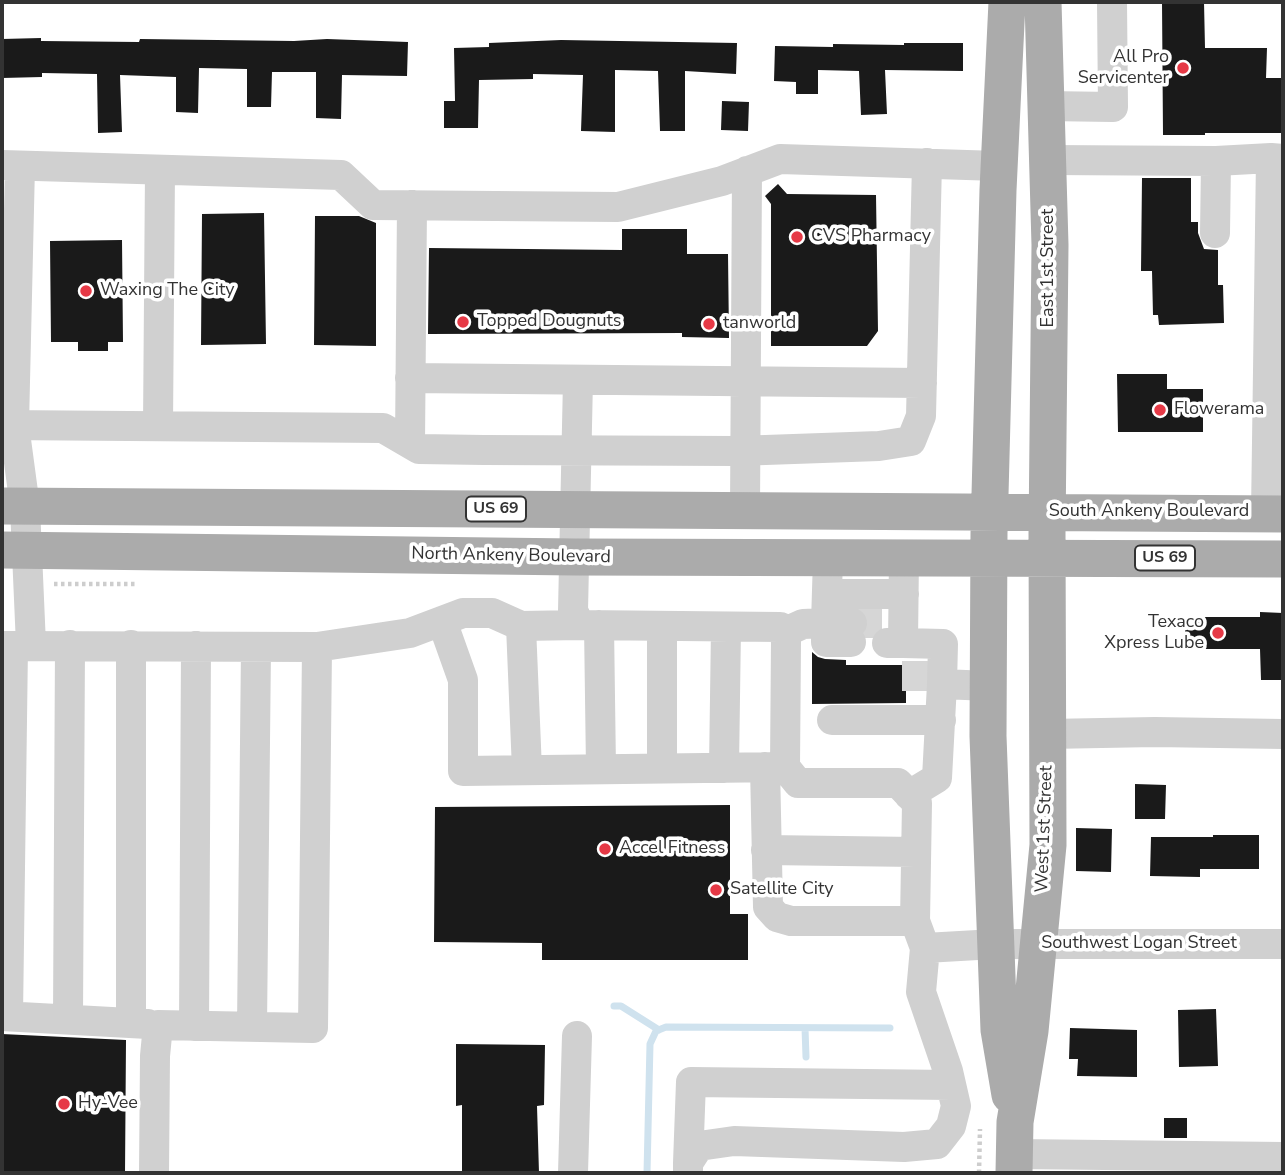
<!DOCTYPE html>
<style>
body{margin:0}
#map{position:relative;width:1285px;height:1175px;overflow:hidden;background:#fff;font-family:"Nunito Sans",sans-serif}
canvas{display:block}
.frame{position:absolute;inset:0;border:4px solid #333;pointer-events:none}
</style>
<div id="map">
<canvas width="1285" height="1175"></canvas>
<div class="frame"></div>
</div>
<script>
const context = document.querySelector('canvas').getContext('2d');
context.lineJoin = 'round';
const poly = rows => new Path2D(rows.map(r => 'M' + r).join(''));
function stroke(path, color, width, dash) { context.strokeStyle = color; context.lineWidth = width; context.lineCap = dash ? 'butt' : 'round'; context.setLineDash(dash || []); context.stroke(path); }
function paint(path, color) { context.fillStyle = color; context.fill(path, 'evenodd'); }
function drawText(font, color, halo, rows, align = 'center') {
  context.font = font + ' "Nunito Sans",sans-serif'; context.lineWidth = 7; context.setLineDash([]); context.textBaseline = 'middle'; context.strokeStyle = halo; context.fillStyle = color; for (const [text, x, y, turn = 0] of rows) {
    context.save(); context.translate(x, y); context.rotate((+turn || 0) * Math.PI / 180); context.textAlign = isNaN(turn) ? turn : align; if (halo) context.strokeText(text, 0, 0); context.fillText(text, 0, 0); context.restore();
  }
}
stroke(poly([
 [614,1006,621,1006,659,1030],
 [805,1028,806,1057],
 [647,1173,650,1044,656,1031,666,1027,890,1028]
]), '#cfe2ee', 7);
paint(poly([
 [1162,2,1204,2,1205,48,1267,48,1266,78,1283,78,1283,133,1205,133,1205,135,1163,135],
 [41,38,41,41,139,42,140,39,294,41,327,39,408,42,407,76,342,75,341,119,316,118,316,72,272,72,271,107,247,107,247,69,199,68,198,113,176,112,176,77,120,75,122,132,98,133,97,74,42,73,42,77,2,78,2,39],
 [561,40,737,43,736,74,685,71,685,131,660,131,658,71,615,70,615,132,581,131,583,75,533,74,533,79,479,80,478,128,444,128,444,101,455,101,454,48,489,47,489,43],
 [904,43,963,43,963,71,885,70,887,114,861,115,859,71,818,70,818,94,796,94,796,82,774,81,775,46,833,47,833,44,904,45],
 [722,101,749,102,748,131,721,130],
 [1142,178,1191,178,1191,222,1198,222,1198,233,1204,249,1218,250,1218,285,1223,285,1224,323,1159,325,1158,315,1153,315,1152,271,1141,271],
 [778,184,787,194,876,195,878,331,867,346,771,346,771,204,765,196],
 [264,213,266,344,201,345,202,214],
 [315,216,359,216,376,223,376,346,314,345],
 [622,229,687,229,687,254,728,254,729,338,682,337,682,333,428,334,429,248,622,250],
 [122,240,123,342,108,342,108,351,78,351,78,342,51,342,50,241],
 [1117,374,1167,374,1167,389,1203,389,1203,432,1118,432],
 [1260,612,1283,613,1283,680,1261,680,1260,649,1185,649,1185,617,1260,617],
 [812,652,818,657,825,659,846,660,846,665,906,665,906,703,812,704],
 [1135,784,1166,785,1165,819,1135,819],
 [730,805,730,914,748,914,748,960,542,960,542,943,434,942,435,807],
 [1076,828,1112,829,1111,872,1076,871],
 [1213,835,1259,835,1259,869,1200,869,1200,877,1150,876,1151,837,1213,837],
 [1216,1009,1218,1066,1179,1067,1178,1010],
 [1070,1028,1137,1030,1137,1077,1077,1076,1078,1059,1069,1059],
 [2,1034,126,1040,125,1173,2,1173],
 [456,1044,545,1045,544,1105,537,1106,539,1173,462,1173,462,1105,456,1106],
 [1164,1118,1187,1118,1187,1138,1164,1138]
]), '#1a1a1a');
stroke(poly([
 [852,623,886,623],
 [917,661,917,700]
]), '#d6d6d6', 30, [30, 15]);
stroke(poly([
 [54,584,136,584],
 [979,1173,980,1129]
]), '#cdcdcd', 4.5, [3.5, 3.5]);
stroke(poly([
 [1046,106,1113,107,1112,2],
 [1048,160,1216,161,1215,233],
 [1216,161,1271,158],
 [2,165,341,175,373,205,618,207,722,181,780,159,998,166],
 [20,166,14,425,25,507,31,645],
 [410,378,922,383],
 [578,380,573,611,580,625,780,627,786,639,785,767,798,783,898,783,917,803,915,921,925,948,921,992,948,1071,956,1106,951,1126,937,1144,904,1147,734,1141,699,1146,688,1163,688,1173],
 [2,425,383,428,419,449,484,450,737,451,879,446,911,441,921,416,927,163],
 [158,426,160,170],
 [410,443,412,205],
 [745,509,747,171],
 [1266,513,1271,158,1283,159],
 [827,594,904,594],
 [442,621,463,680,463,771,785,767],
 [599,625,601,769],
 [521,626,527,770],
 [662,626,662,768],
 [783,633,803,624,826,623,828,558],
 [851,642,826,642,826,623,852,623],
 [887,643,903,643,904,557],
 [903,643,943,644,942,684],
 [2,646,317,647,410,633,463,613,492,613,521,626,580,625],
 [832,720,941,720],
 [1048,734,1155,732,1283,734],
 [765,767,768,907,777,917,791,921,915,921],
 [724,768,726,627],
 [909,795,937,778,942,684,989,686],
 [766,850,916,852],
 [925,948,995,944,1283,944],
 [2,1016,148,1024],
 [8,1016,13,646],
 [68,1018,70,645],
 [131,1023,131,645],
 [194,1026,196,646],
 [252,1027,256,647],
 [1014,1154,1283,1157],
 [688,1163,691,1082,951,1085],
 [154,1173,155,1056,158,1025,313,1028,317,647],
 [573,1173,577,1036]
]), '#d0d0d0', 30);
stroke(poly([
 [1007,2,998,190,989,533,988,736,999,1030,1010,1095],
 [2,506,1283,514],
 [2,550,575,557,1283,559],
 [1014,1173,1015,1122,1030,1031,1048,845,1047,533,1050,245,1043,2]
]), '#ababab', 37);
for (const [x, y, r, color] of [
 [1183,68,7,"#e63946"],
 [797,237,7,"#e63946"],
 [86,291,7,"#e63946"],
 [463,322,7,"#e63946"],
 [709,324,7,"#e63946"],
 [1160,410,7,"#e63946"],
 [1218,633,7,"#e63946"],
 [605,849,7,"#e63946"],
 [716,890,7,"#e63946"],
 [64,1104,7,"#e63946"]
]) { const dot = new Path2D(); dot.arc(x, y, r, 0, 2 * Math.PI); context.fillStyle = color; context.fill(dot); stroke(dot, '#fff', 2.5); }
for (const [x, y, w] of [
 [496,509,60],
 [1165,558,60]
]) { const box = new Path2D(); box.roundRect(x - w / 2, y - 12.5, w, 25, 5); context.fillStyle = '#fff'; context.fill(box); stroke(box, '#333', 2); }
drawText('bold 16px', '#333', null, [
 ["US 69",496,509],
 ["US 69",1165,558]
]);
drawText('18px', '#333', '#fff', [
 ["All Pro",1169,58,"right"],
 ["Servicenter",1169,79,"right"],
 ["CVS Pharmacy",811,237],
 ["Waxing The City",100,291],
 ["Topped Dougnuts",477,322],
 ["tanworld",723,324],
 ["Flowerama",1174,410],
 ["Texaco",1204,623,"right"],
 ["Xpress Lube",1204,644,"right"],
 ["Accel Fitness",619,849],
 ["Satellite City",730,890],
 ["Hy-Vee",78,1104]
], 'left');
drawText('18px', '#333', '#fff', [
 ["East 1st Street",1049,268,-90],
 ["South Ankeny Boulevard",1149,512],
 ["North Ankeny Boulevard",511,556,1],
 ["West 1st Street",1045,829,-88],
 ["Southwest Logan Street",1139,944]
]);
</script>
